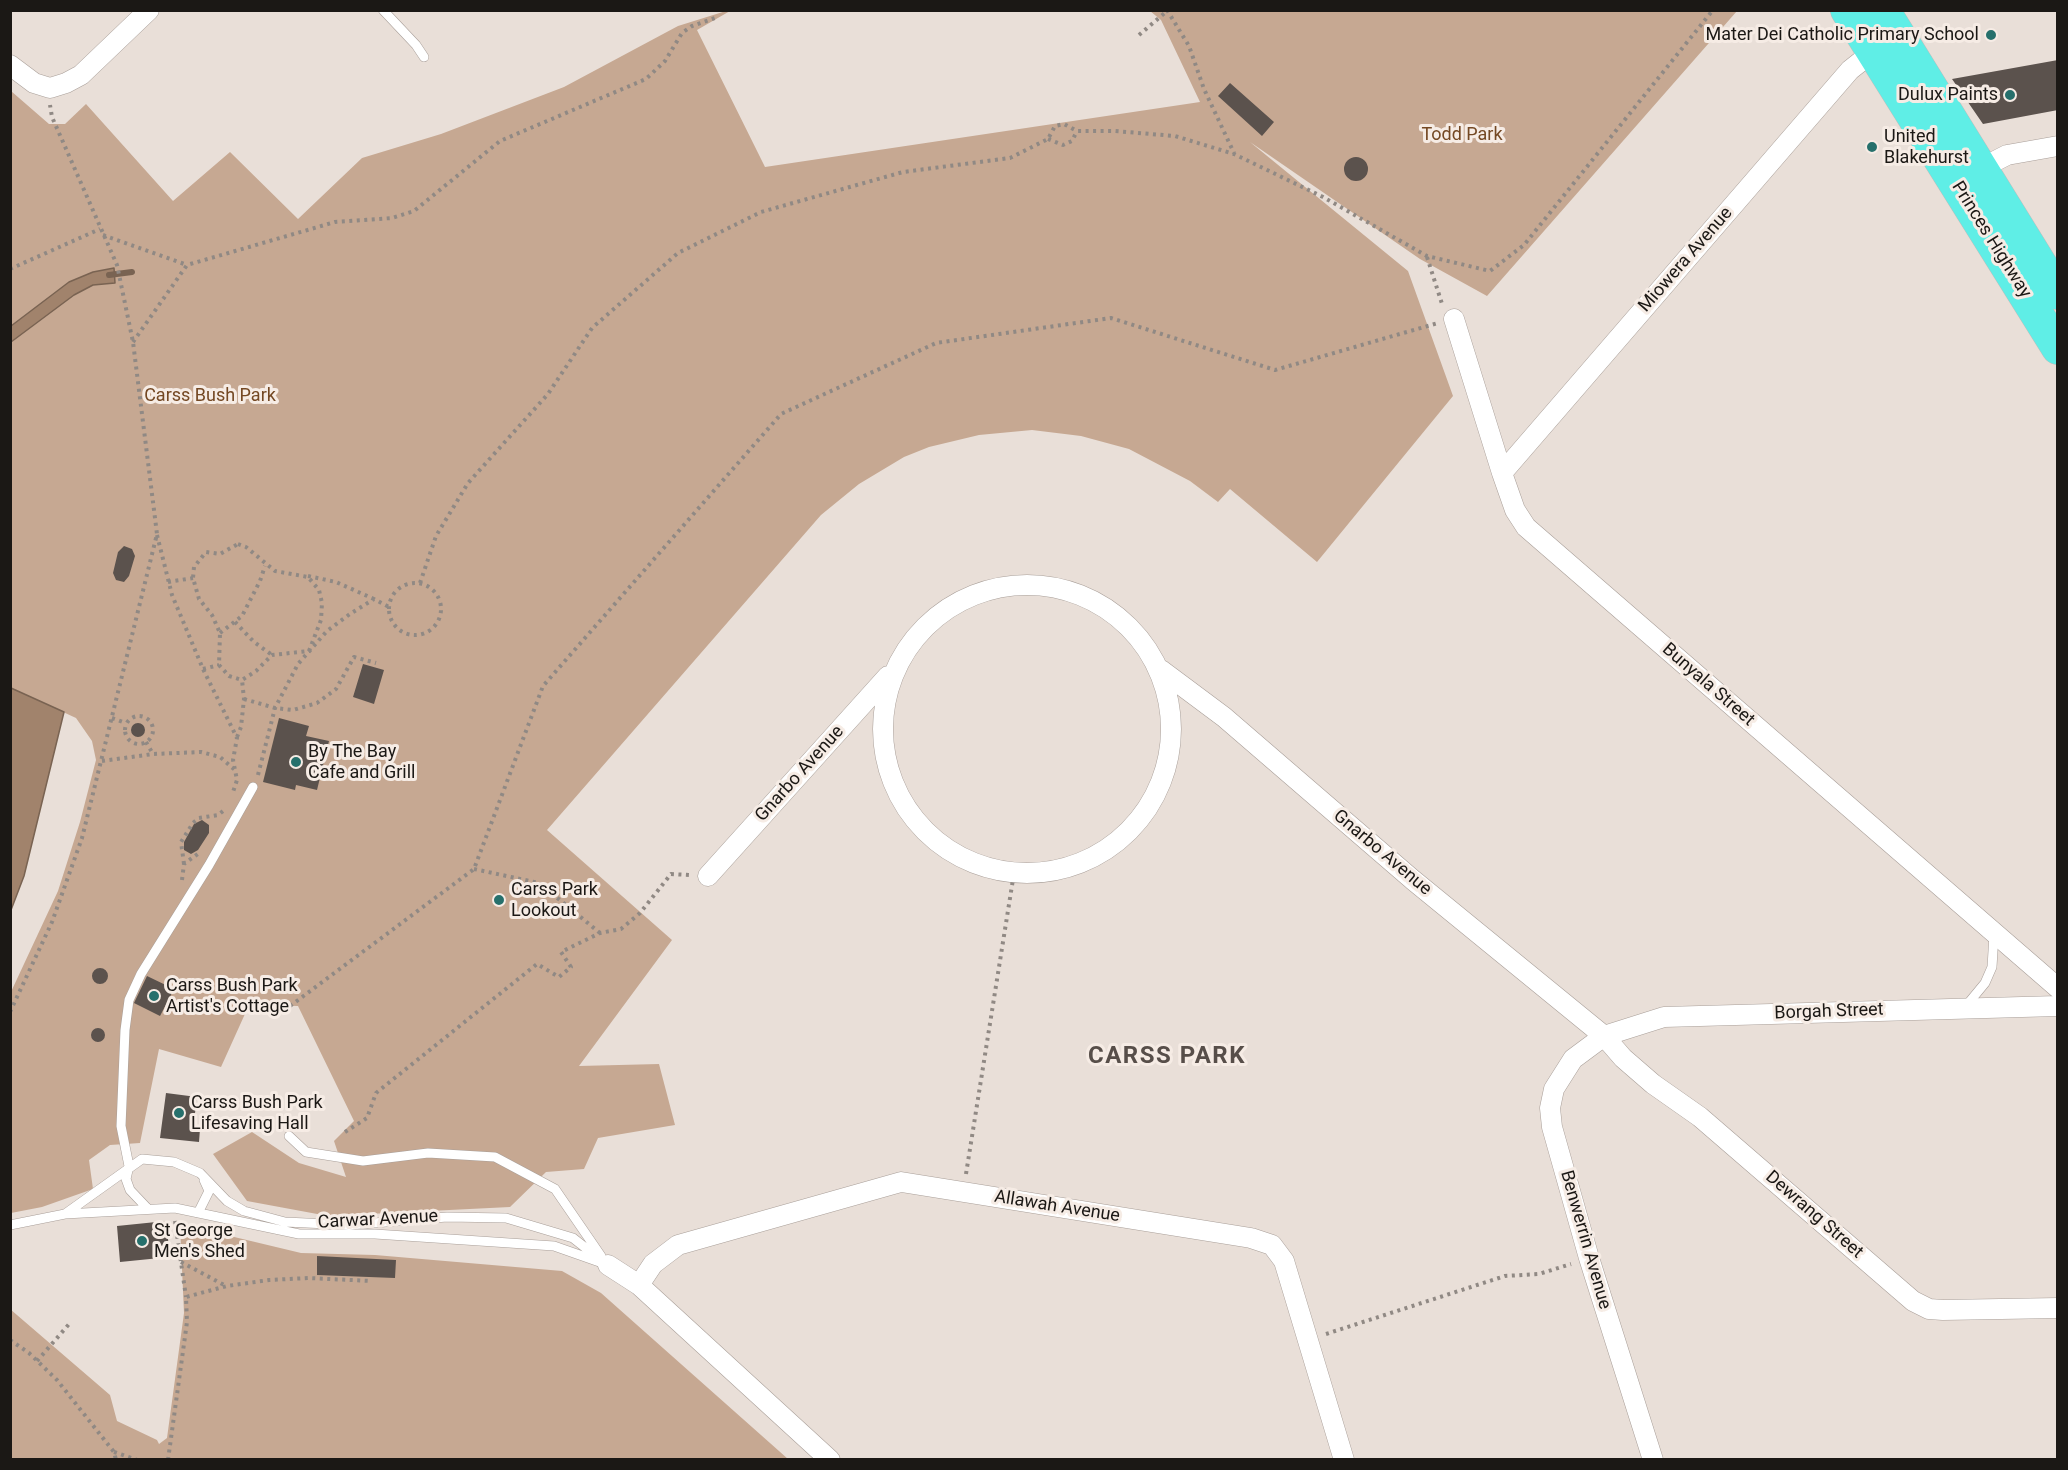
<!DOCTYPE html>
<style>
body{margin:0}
#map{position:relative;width:2068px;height:1470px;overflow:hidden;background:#e9dfd8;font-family:Roboto,sans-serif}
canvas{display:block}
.frame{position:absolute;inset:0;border:12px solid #1b1815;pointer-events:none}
</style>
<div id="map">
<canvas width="2068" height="1470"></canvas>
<div class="frame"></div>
</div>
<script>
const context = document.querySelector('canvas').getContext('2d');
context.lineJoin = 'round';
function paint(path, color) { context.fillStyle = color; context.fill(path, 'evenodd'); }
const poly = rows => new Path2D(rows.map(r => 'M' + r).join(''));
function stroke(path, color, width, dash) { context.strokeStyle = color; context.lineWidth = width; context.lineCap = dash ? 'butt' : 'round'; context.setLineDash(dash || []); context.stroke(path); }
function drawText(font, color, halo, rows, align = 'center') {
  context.font = font + ' Roboto,sans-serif'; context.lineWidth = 6; context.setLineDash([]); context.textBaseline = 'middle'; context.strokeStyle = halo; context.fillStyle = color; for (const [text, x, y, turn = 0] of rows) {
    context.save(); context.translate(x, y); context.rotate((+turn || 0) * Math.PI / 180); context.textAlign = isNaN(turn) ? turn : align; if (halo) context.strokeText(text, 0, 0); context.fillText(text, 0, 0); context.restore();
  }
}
paint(poly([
 [726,11,730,11,697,30,765,167,1200,102,1161,20,1150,11,1737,11,1487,296,1420,259,1250,142,1408,271,1453,396,1317,562,1230,489,1218,502,1190,481,1129,449,1081,436,1032,430,979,435,929,447,904,457,859,484,821,515,547,830,672,940,579,1066,659,1064,675,1125,598,1138,584,1169,546,1172,510,1207,328,1216,247,1201,213,1154,252,1132,299,1163,346,1177,334,1141,354,1121,298,1006,249,1005,221,1067,159,1049,140,1143,110,1145,89,1160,93,1189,42,1207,11,1213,10,994,58,891,80,822,96,760,92,741,76,718,11,688,11,91,49,124,65,124,86,104,173,201,230,152,298,219,362,158,441,134,564,87,678,26],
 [180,1224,301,1253,375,1255,562,1271,601,1293,788,1459,11,1459,10,1309,110,1395,117,1421,157,1440,159,1444,167,1438,184,1313]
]), '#c6a892');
const water = poly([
 [114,268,115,283,93,285,74,295,11,342,11,326,69,282,93,272,114,268],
 [11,688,64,712,24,876,11,910,11,688]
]);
paint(water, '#a1836c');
stroke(water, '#796352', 1.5);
stroke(poly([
 [109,275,132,272]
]), '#796352', 6);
paint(poly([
 [2058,60,2058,110,1983,124,1952,79],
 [1230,83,1274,122,1262,136,1218,96],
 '1344 169a12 12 0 1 1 24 0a12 12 0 1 1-24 0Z',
 [124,546,132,549,135,556,129,576,124,582,116,580,113,573,118,552],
 [363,664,384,670,374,704,353,697],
 [279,718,309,726,306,736,329,741,317,790,296,785,295,790,263,782],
 '131 730a7 7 0 1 1 14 0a7 7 0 1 1-14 0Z',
 [202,820,209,825,209,833,198,850,191,854,184,850,184,842,194,824],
 '92 976a8 8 0 1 1 16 0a8 8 0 1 1-16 0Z',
 [147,976,174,989,160,1016,134,1003],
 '91 1035a7 7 0 1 1 14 0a7 7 0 1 1-14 0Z',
 [166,1093,197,1097,193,1129,200,1129,199,1142,160,1138],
 [166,1221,170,1257,120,1262,117,1226],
 [317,1256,396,1260,395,1278,317,1275]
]), '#5b524d');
const lane = poly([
 [383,10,416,45,424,57],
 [1966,1006,1985,983,1992,967,1994,935],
 [289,1136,306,1152,363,1161,428,1153,495,1157,555,1189,601,1256],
 [148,1209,130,1190,126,1179,129,1166,121,1126,125,1030,129,1000,141,974,209,865,253,787],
 [198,1213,209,1191,204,1180],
 [65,1214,142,1159,174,1162,200,1173,227,1201,244,1211,285,1222,349,1225,447,1217,506,1218,573,1238,601,1260],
 [10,1225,65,1214,175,1208,299,1234,375,1234,554,1246,608,1265]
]);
const street = poly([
 [10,65,34,83,50,88,66,83,81,75,149,10],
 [1972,173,2007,155,2058,146],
 [1454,319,1502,473,1515,510,1526,527,2058,988],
 [1502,473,1850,70,1874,51],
 '883 729a144 144 0 1 1 288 0a144 144 0 1 1-288 0Z',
 [1161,670,1224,717,1413,880,1604,1036,1623,1058,1653,1084,1700,1117,1913,1301,1929,1309,1943,1310,2058,1308],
 [708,876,888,676],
 [608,1265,639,1285,830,1460],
 [639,1285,653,1264,678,1245,901,1182,1251,1238,1272,1245,1284,1261,1344,1460],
 [1653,1460,1589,1258,1552,1127,1550,1108,1554,1089,1573,1059,1604,1036,1664,1017,2058,1006]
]);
const highway = poly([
 [1847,10,2058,348],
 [1883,10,2058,293]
]);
stroke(lane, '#a99f99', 10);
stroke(street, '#a99f99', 21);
stroke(highway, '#bfbebd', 34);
stroke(poly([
 [1167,10,1189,46,1204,89,1234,153],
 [1139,35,1167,11],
 [1048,139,1063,145,1072,141,1077,131],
 [103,235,187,265],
 [1427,257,1443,307],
 [10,269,100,229],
 [133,342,187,265,335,222,392,218,414,211,500,141,646,79,665,61,682,33,692,26,715,18],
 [157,535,172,595,203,669,237,738,233,760,237,780,233,792],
 [238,544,246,547,275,571,308,577,319,590,322,603,321,620,309,651,272,655,256,671,242,680,229,676,219,665,220,633,212,615,199,599,193,578,194,567,206,552,220,554,238,544],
 [308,576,336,582,374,599],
 [168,582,193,578],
 '389 609a26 26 0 1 1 52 0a26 26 0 1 1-52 0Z',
 [420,583,436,536,468,483,548,394,592,328,678,253,761,212,903,172,1010,158,1048,139,1055,126,1064,124,1077,131,1115,131,1175,136,1234,154,1323,197,1427,256,1490,271,1524,245,1713,10],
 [235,622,254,642,272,655],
 [220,633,242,616,260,581,265,566],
 [203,669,219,665],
 [244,699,275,708,293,710,317,703,336,689,354,657,376,663],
 '125 730a14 14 0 1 1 28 0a14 14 0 1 1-28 0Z',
 [112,718,126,723],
 [237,737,241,727,244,699,242,680],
 [146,742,153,754],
 [102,761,153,754,201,752,220,757,235,770],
 [258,775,275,708,298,664,327,631,350,614,374,599,389,607],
 [184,864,181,842,193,823,199,818,218,815,223,811],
 [474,869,539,883,600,933],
 [182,880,184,864,199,853],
 [290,1006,474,869,543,686,781,414,936,343,1111,318,1275,370,1438,323],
 [10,1012,52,922,82,838,157,534,133,342,117,265,52,117,50,105],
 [345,1132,367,1118,376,1093,537,964,559,977,571,967,561,952,600,933,621,929,640,913,671,874,689,875],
 [966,1174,1014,873],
 [175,1221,186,1297],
 [181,1262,226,1286],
 [1326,1334,1505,1276,1539,1274,1571,1264],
 [10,1340,29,1353,57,1380,114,1452,116,1460],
 [37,1361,70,1323],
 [114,1452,137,1460],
 [168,1460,187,1322,186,1297,227,1286,269,1280,308,1278,372,1281]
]), '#908984', 4, [3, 4.5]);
stroke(lane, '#fff', 9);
stroke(street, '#fff', 20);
stroke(highway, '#5feee6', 33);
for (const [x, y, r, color] of [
 [1991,35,6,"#26706c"],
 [2010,95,6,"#26706c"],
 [1872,147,6,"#26706c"],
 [296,762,6,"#26706c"],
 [499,900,6,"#26706c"],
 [154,996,6,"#26706c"],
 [179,1113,6,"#26706c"],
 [142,1241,6,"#26706c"]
]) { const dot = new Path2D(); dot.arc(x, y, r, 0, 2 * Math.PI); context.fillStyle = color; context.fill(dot); stroke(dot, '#f6ece5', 2); }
drawText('18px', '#1b1815', '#f6ece5', [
 ["Mater Dei Catholic Primary School",1979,35,"right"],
 ["Dulux Paints",1998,95,"right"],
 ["United",1884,137],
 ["Blakehurst",1884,158],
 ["By The Bay",308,752],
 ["Cafe and Grill",308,773],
 ["Carss Park",511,890],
 ["Lookout",511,911],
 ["Carss Bush Park",166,986],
 ["Artist's Cottage",166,1007],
 ["Carss Bush Park",191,1103],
 ["Lifesaving Hall",191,1124],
 ["St George",154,1231],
 ["Men's Shed",154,1252]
], 'left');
drawText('18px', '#744823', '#f6ece5', [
 ["Todd Park",1462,135],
 ["Carss Bush Park",210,396]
]);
drawText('18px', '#1b1815', '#f6ece5', [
 ["Princes Highway",1991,240,58],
 ["Miowera Avenue",1686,260,-49],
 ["Bunyala Street",1708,685,41],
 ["Gnarbo Avenue",800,774,-48],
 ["Gnarbo Avenue",1382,853,40],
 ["Borgah Street",1829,1012,-2],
 ["Allawah Avenue",1057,1207,9],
 ["Dewrang Street",1814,1215,41],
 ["Carwar Avenue",378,1220,-3],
 ["Benwerrin Avenue",1585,1240,74]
]);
context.letterSpacing = '1.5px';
drawText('bold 24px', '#574e49', '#f6ece5', [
 ["CARSS PARK",1167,1057]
]);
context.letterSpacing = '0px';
</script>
